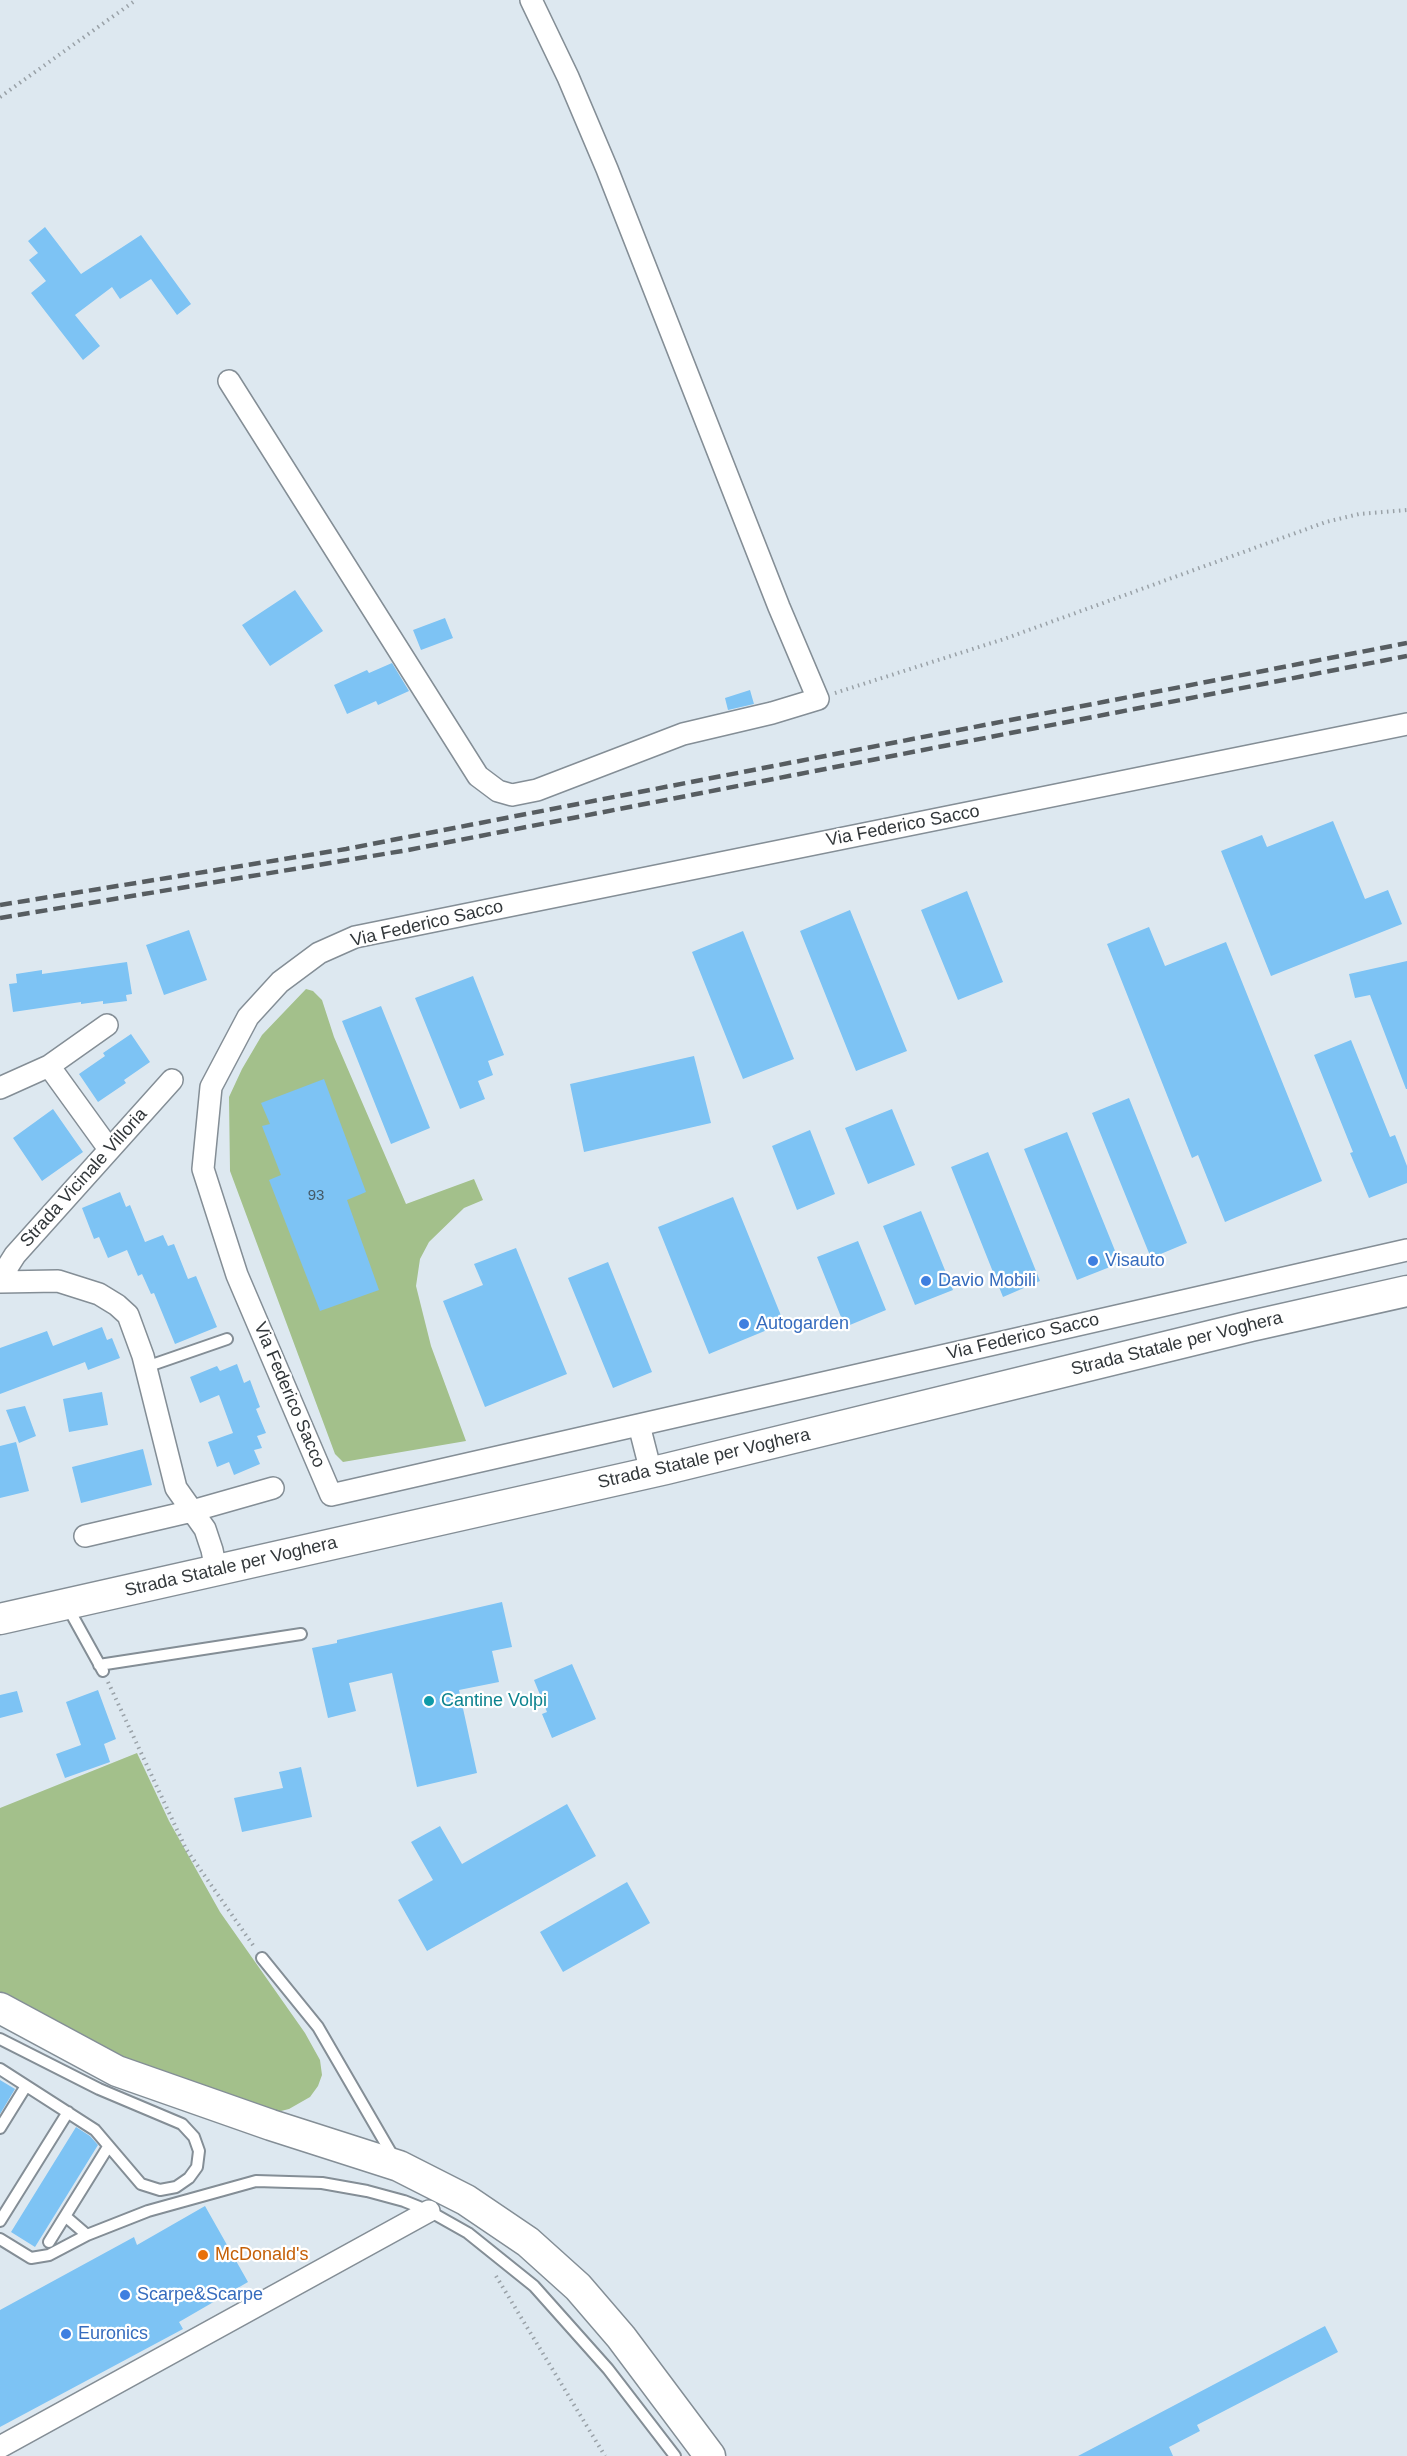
<!DOCTYPE html>
<style>
body{margin:0}
canvas{display:block;background:#dde8f0}
</style>
<canvas width="1407" height="2456"></canvas>
<script>
const context = document.querySelector('canvas').getContext('2d');
context.lineJoin = 'round';
function paint(path, color) { context.fillStyle = color; context.fill(path, 'evenodd'); }
const poly = rows => new Path2D(rows.map(r => 'M' + r).join(''));
function stroke(path, color, width, dash) { context.strokeStyle = color; context.lineWidth = width; context.lineCap = dash ? 'butt' : 'round'; context.setLineDash(dash || []); context.stroke(path); }
function drawText(font, color, halo, rows, align = 'center') {
  context.font = font + ' Helvetica,sans-serif'; context.lineWidth = 4.5; context.setLineDash([]); context.textBaseline = 'middle'; context.strokeStyle = halo; context.fillStyle = color; for (const [text, x, y, turn = 0] of rows) {
    context.save(); context.translate(x, y); context.rotate((+turn || 0) * Math.PI / 180); context.textAlign = isNaN(turn) ? turn : align; if (halo) context.strokeText(text, 0, 0); context.fillText(text, 0, 0); context.restore();
  }
}
paint(poly([
 [306,989,313,991,322,1000,334,1037,406,1204,474,1179,483,1200,464,1208,429,1242,420,1259,416,1286,431,1346,466,1441,343,1462,335,1454,230,1171,229,1097,242,1069,262,1035],
 [137,1753,169,1821,220,1912,305,2033,320,2060,322,2075,318,2086,310,2097,289,2109,277,2112,170,2078,88,2044,0,1995,0,1808]
]), '#a3c08b');
paint(poly([
 [45,227,81,274,141,235,191,304,177,315,151,279,120,299,112,287,75,315,100,346,83,360,31,293,46,281,29,260,38,253,28,241],
 [295,590,323,631,270,666,242,625],
 [445,618,453,638,421,650,413,630],
 [392,663,409,691,378,705,376,701,347,714,334,685,367,670,369,673],
 [750,690,754,704,728,710,725,698],
 [1333,821,1365,899,1388,890,1402,924,1271,976,1221,851,1262,835,1267,847],
 [967,891,1003,982,958,1000,921,910],
 [850,910,907,1051,856,1071,800,931],
 [1149,927,1165,966,1226,942,1322,1181,1225,1222,1198,1155,1192,1158,1107,944],
 [189,930,207,980,164,995,146,945],
 [743,931,794,1059,743,1079,692,952],
 [1407,961,1407,1089,1406,1089,1370,995,1355,998,1349,974],
 [127,962,132,994,126,995,127,1001,103,1004,103,1001,81,1004,81,1002,13,1012,9,984,17,983,16,974,42,970,42,974],
 [473,976,504,1055,488,1061,493,1075,478,1081,485,1099,460,1109,415,998],
 [381,1006,430,1128,391,1144,342,1021],
 [131,1034,150,1062,124,1080,126,1083,98,1102,79,1074,105,1056,103,1053],
 [1351,1040,1390,1137,1395,1135,1407,1166,1407,1183,1369,1198,1350,1153,1353,1152,1314,1055],
 [694,1056,711,1123,584,1152,570,1084],
 [324,1079,366,1192,347,1200,379,1290,320,1311,269,1180,281,1175,262,1126,270,1124,261,1103],
 [1129,1098,1187,1243,1151,1258,1092,1113],
 [53,1109,83,1152,42,1181,13,1138],
 [892,1109,915,1165,868,1184,845,1128],
 [810,1130,835,1194,797,1210,772,1146],
 [1067,1132,1120,1263,1077,1280,1024,1149],
 [988,1152,1040,1281,1003,1297,951,1167],
 [120,1192,126,1207,130,1205,145,1242,163,1235,168,1246,174,1244,188,1279,196,1276,217,1327,175,1344,154,1293,151,1294,142,1274,138,1276,127,1250,108,1258,99,1237,94,1239,82,1208],
 [733,1197,784,1323,709,1354,658,1227],
 [921,1211,953,1290,915,1305,883,1226],
 [858,1241,886,1310,845,1327,817,1257],
 [516,1248,567,1374,485,1407,443,1301,483,1285,474,1264],
 [608,1262,652,1372,613,1388,568,1278],
 [102,1327,107,1340,112,1338,120,1358,88,1370,85,1362,0,1394,0,1348,47,1331,53,1346],
 [237,1364,244,1383,250,1380,260,1407,256,1409,266,1433,257,1436,262,1448,254,1450,260,1464,234,1475,229,1462,217,1467,208,1442,233,1433,219,1395,200,1403,190,1377,217,1366,220,1371],
 [102,1392,108,1425,69,1432,63,1399],
 [25,1406,36,1436,19,1443,6,1410],
 [16,1442,29,1491,0,1498,0,1446],
 [143,1449,152,1485,81,1503,72,1467],
 [502,1602,512,1647,492,1651,499,1682,459,1690,477,1773,417,1787,392,1673,349,1683,356,1711,328,1718,312,1648,337,1643,337,1640],
 [572,1664,596,1719,552,1738,542,1714,547,1712,534,1680],
 [98,1690,116,1739,104,1744,110,1762,65,1778,56,1754,81,1745,66,1702],
 [17,1691,23,1712,0,1718,0,1695],
 [301,1767,312,1817,242,1832,234,1798,283,1788,279,1772],
 [567,1804,596,1856,427,1951,398,1900,433,1880,411,1842,440,1826,462,1864],
 [627,1882,650,1923,563,1972,540,1932],
 [0,2080,15,2089,0,2114],
 [76,2127,90,2136,98,2145,35,2247,11,2232],
 [205,2206,248,2282,179,2322,183,2329,0,2427,0,2310,134,2237,137,2245],
 [1325,2326,1338,2352,1197,2425,1200,2431,1169,2447,1173,2456,1078,2456]
]), '#7dc3f4');
const service = poly([
 [146,1367,227,1339],
 [67,1606,103,1671],
 [99,1665,301,1634],
 [262,1958,318,2027,394,2158],
 [0,2039,99,2089,182,2124,194,2137,199,2151,197,2167,189,2178,176,2187,160,2190,141,2184,95,2130,0,2069],
 [0,2128,26,2086],
 [65,2216,87,2235],
 [0,2221,68,2112],
 [0,2239,31,2258,49,2255,87,2235,148,2211,256,2181,322,2183,367,2191,404,2201,429,2211,468,2233,534,2286,608,2369,675,2456],
 [49,2242,108,2147]
]);
const minor = poly([
 [229,381,478,776,498,791,512,795,537,790,683,734,772,713,818,699,779,607,607,169,568,77,531,0],
 [1407,724,355,937,319,953,280,982,248,1017,211,1087,203,1169,237,1275,331,1495,1407,1250],
 [49,1066,107,1025],
 [0,1088,49,1066,109,1149],
 [4,1281,8,1266,15,1255,172,1080],
 [0,1282,58,1281,99,1294,117,1305,128,1315,143,1356,176,1488,205,1529,212,1550,216,1570],
 [639,1425,651,1472],
 [85,1536,192,1511,273,1488],
 [0,2447,429,2211]
]);
const secondary = poly([
 [0,1619,666,1469,1251,1326,1407,1291],
 [0,2008,117,2071,271,2125,399,2166,466,2200,528,2242,578,2287,621,2337,710,2456]
]);
stroke(service, '#848e96', 14);
stroke(minor, '#848e96', 24);
stroke(secondary, '#848e96', 33);
stroke(poly([
 [0,97,136,0],
 [835,693,1004,639,1326,522,1359,514,1407,510],
 [108,1682,186,1849,255,1948],
 [496,2276,605,2456]
]), '#9aa2a8', 4, [1.5, 4.5]);
stroke(service, '#fff', 10);
stroke(minor, '#fff', 21);
stroke(secondary, '#fff', 30);
stroke(poly([
 [0,905,346,849,1407,643],
 [0,918,408,850,1407,656]
]), '#575d61', 4.5, [12, 6]);
for (const [x, y, r, color] of [
 [1093,1261,6,"#3f7fe0"],
 [926,1281,6,"#3f7fe0"],
 [744,1324,6,"#3f7fe0"],
 [429,1701,6,"#0f9aa8"],
 [203,2255,6,"#e8710a"],
 [125,2295,6,"#3f7fe0"],
 [66,2334,6,"#3f7fe0"]
]) { const dot = new Path2D(); dot.arc(x, y, r, 0, 2 * Math.PI); context.fillStyle = color; context.fill(dot); stroke(dot, '#fff', 2); }
drawText('15px', '#455a68', null, [
 ["93",316,1196]
]);
drawText('18px', '#32373a', '#fff', [
 ["Via Federico Sacco",903,826,-11],
 ["Via Federico Sacco",427,924,-13],
 ["Strada Vicinale Villoria",84,1178,-48],
 ["Via Federico Sacco",1023,1337,-13],
 ["Strada Statale per Voghera",1177,1344,-14],
 ["Via Federico Sacco",289,1395,67],
 ["Strada Statale per Voghera",704,1459,-13],
 ["Strada Statale per Voghera",231,1567,-13]
]);
drawText('18px', '#366cbe', '#fff', [
 ["Visauto",1105,1261],
 ["Davio Mobili",938,1281],
 ["Autogarden",756,1324],
 ["Scarpe&Scarpe",137,2295],
 ["Euronics",78,2334]
], 'left');
drawText('18px', '#0d838f', '#fff', [
 ["Cantine Volpi",441,1701]
], 'left');
drawText('18px', '#c56008', '#fff', [
 ["McDonald's",215,2255]
], 'left');
</script>
